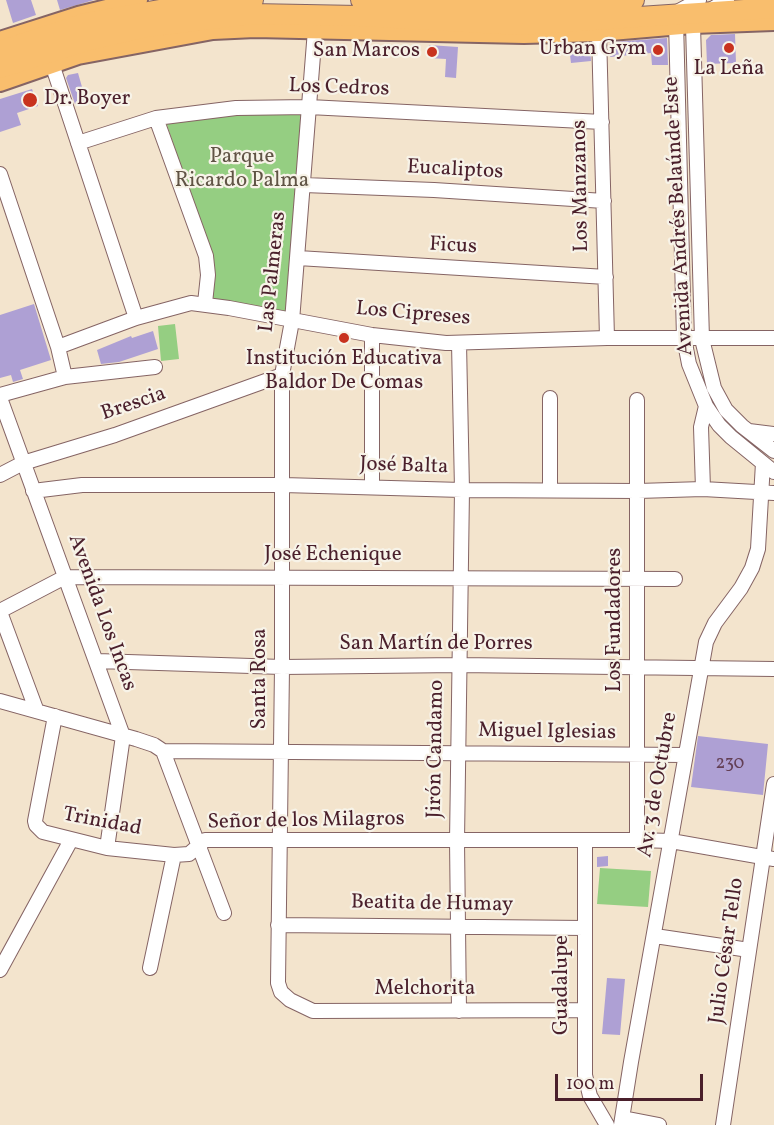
<!DOCTYPE html>
<meta charset="utf-8">
<style>
body{margin:0}
#map{position:relative;width:774px;height:1125px;overflow:hidden;background:#f3e4cd;font-family:Vollkorn,serif}
canvas{display:block}
.scale{position:absolute;left:555px;top:1074px;width:148px;height:27px;box-sizing:border-box;border:3px solid #4a1f2b;border-top:0;padding-left:8px;font-size:18px;line-height:21px;white-space:nowrap;color:#4a1f2b;-webkit-text-stroke:4px #f7f3e8;paint-order:stroke}
</style>
<div id="map">
<canvas width="774" height="1125"></canvas>
<div class="scale">100 m</div>
</div>
<script>
const context = document.querySelector('canvas').getContext('2d');
context.lineJoin = 'round';
function paint(path, color) { context.fillStyle = color; context.fill(path, 'evenodd'); }
const poly = rows => new Path2D(rows.map(r => 'M' + r).join(''));
function stroke(path, color, width, dash) { context.strokeStyle = color; context.lineWidth = width; context.lineCap = dash ? 'butt' : 'round'; context.setLineDash(dash || []); context.stroke(path); }
function drawText(font, color, halo, rows, align = 'center') {
  context.font = font + ' Vollkorn,serif'; context.lineWidth = 4.5; context.setLineDash([]); context.textBaseline = 'middle'; context.strokeStyle = halo; context.fillStyle = color; for (const [text, x, y, turn = 0] of rows) {
    context.save(); context.translate(x, y); context.rotate((+turn || 0) * Math.PI / 180); context.textAlign = isNaN(turn) ? turn : align; if (halo) context.strokeText(text, 0, 0); context.fillText(text, 0, 0); context.restore();
  }
}
paint(poly([
 [303,113,289,315,211,300,205,239,166,122,228,114],
 [175,324,179,359,161,361,158,326],
 [600,868,651,871,648,907,597,904]
]), '#95ce82');
paint(poly([
 [6,0,31,0,36,15,13,23],
 [57,0,94,0,60,10],
 [735,34,736,63,707,64,706,40,711,35],
 [667,38,668,65,652,65,651,53,610,57,609,46,611,42],
 [429,45,458,47,456,78,445,77,446,59,428,58],
 [590,45,591,61,571,63,569,47],
 [78,73,86,101,75,104,66,78,68,75],
 [32,89,38,106,17,113,21,125,0,132,0,99],
 [34,304,51,360,20,370,23,379,13,382,11,375,0,378,0,315],
 [153,331,158,349,119,362,101,364,97,350,131,336,132,338],
 [698,736,768,744,763,795,691,787],
 [608,856,608,866,597,867,597,857],
 [607,978,625,979,620,1035,602,1034]
]), '#aea0d4');
const minor = poly([
 [699,0,679,11,676,21,684,338,689,364,706,406,719,425,731,437,774,472],
 [727,0,702,15,693,25,702,339,714,388,726,410,742,426,774,451],
 [315,30,292,321,282,375,282,667,278,983,281,992,290,1000,313,1011,584,1010],
 [599,33,607,338],
 [52,64,136,318],
 [156,118,206,256,208,275,205,303],
 [78,143,156,118,236,108,309,107,602,122],
 [0,174,58,347,65,377],
 [304,185,434,190,604,201],
 [298,258,606,277],
 [372,335,372,486],
 [459,343,462,490,457,841,459,1011],
 [58,347,136,318,191,303,229,308,372,335,446,343,607,338,774,338],
 [0,395,65,377,155,367],
 [0,398,123,736,107,848],
 [749,431,774,434],
 [0,475,23,463,115,435,282,375],
 [703,489,701,427,706,406],
 [550,490,550,398],
 [33,491,82,485,283,485,462,490,638,491,703,489,774,493],
 [0,611,65,577,675,579],
 [0,612,36,709],
 [97,661,282,667,459,665,774,669],
 [0,701,136,739,154,745,163,751,685,755],
 [55,716,35,821,36,825,43,832,107,848,174,855,189,854,205,840,637,840,671,841,774,859],
 [163,751,224,913],
 [585,840,585,1075,590,1096,607,1125],
 [637,840,637,400],
 [278,925,585,928],
 [655,936,749,950],
 [150,968,174,855],
 [0,970,71,840],
 [623,1118,659,1125],
 [621,1125,631,1062,706,642,715,623,741,588,752,568,758,549,763,463],
 [723,1125,774,784]
]);
const major = poly([
 [0,40,78,15,139,0],
 [0,83,78,56,213,31,255,29,524,35,599,33,693,25,774,22]
]);
const highway = poly([
 [361,0,477,8,541,7,634,0],
 [0,51,85,23,183,6,253,0],
 [0,68,86,41,146,27,252,14,359,16,519,25,774,8]
]);
stroke(minor, '#856464', 16);
stroke(major, '#856464', 20);
stroke(highway, '#856464', 22);
stroke(minor, '#fff', 14);
stroke(major, '#f9be6d', 16);
stroke(highway, '#f9be6d', 20);
for (const [x, y, r, color] of [
 [729,48,6,"#c8321e"],
 [658,50,6,"#c8321e"],
 [432,52,6,"#c8321e"],
 [30,100,8,"#c8321e"],
 [344,338,6,"#c8321e"]
]) { const dot = new Path2D(); dot.arc(x, y, r, 0, 2 * Math.PI); context.fillStyle = color; context.fill(dot); stroke(dot, '#f7f3e8', 2); }
drawText('18px', '#633f55', null, [
 ["230",730,765]
]);
drawText('21px', '#4a1f2b', '#f7f3e8', [
 ["Urban Gym",646,50],
 ["San Marcos",420,52],
 ["La Leña",729,70,"center"],
 ["Dr. Boyer",44,100,"left"],
 ["Institución Educativa",344,360,"center"],
 ["Baldor De Comas",344,384,"center"]
], 'right');
drawText('21px', '#4a1f2b', '#f7f3e8', [
 ["Los Cedros",339,89,2],
 ["Eucaliptos",455,171,3],
 ["Los Manzanos",582,186,-91],
 ["Avenida Andrés Belaúnde Este",680,216,-93],
 ["Ficus",453,247,3],
 ["Las Palmeras",274,272,-84],
 ["Los Cipreses",413,315,5],
 ["Brescia",134,405,-19],
 ["José Balta",404,467,2],
 ["José Echenique",333,556],
 ["Avenida Los Incas",101,613,70],
 ["Los Fundadores",616,620,-90],
 ["San Martín de Porres",436,645],
 ["Santa Rosa",261,679,-90],
 ["Miguel Iglesias",547,733,1],
 ["Jirón Candamo",437,749,-89],
 ["Av. 3 de Octubre",659,785,-80],
 ["Señor de los Milagros",306,822,-1],
 ["Trinidad",102,823,11],
 ["Beatita de Humay",432,905,1],
 ["Julio César Tello",728,951,-82],
 ["Guadalupe",563,985,-90],
 ["Melchorita",425,990]
]);
drawText('21px', '#605445', '#f7f3e8', [
 ["Parque",242,158],
 ["Ricardo Palma",242,182]
]);
</script>
